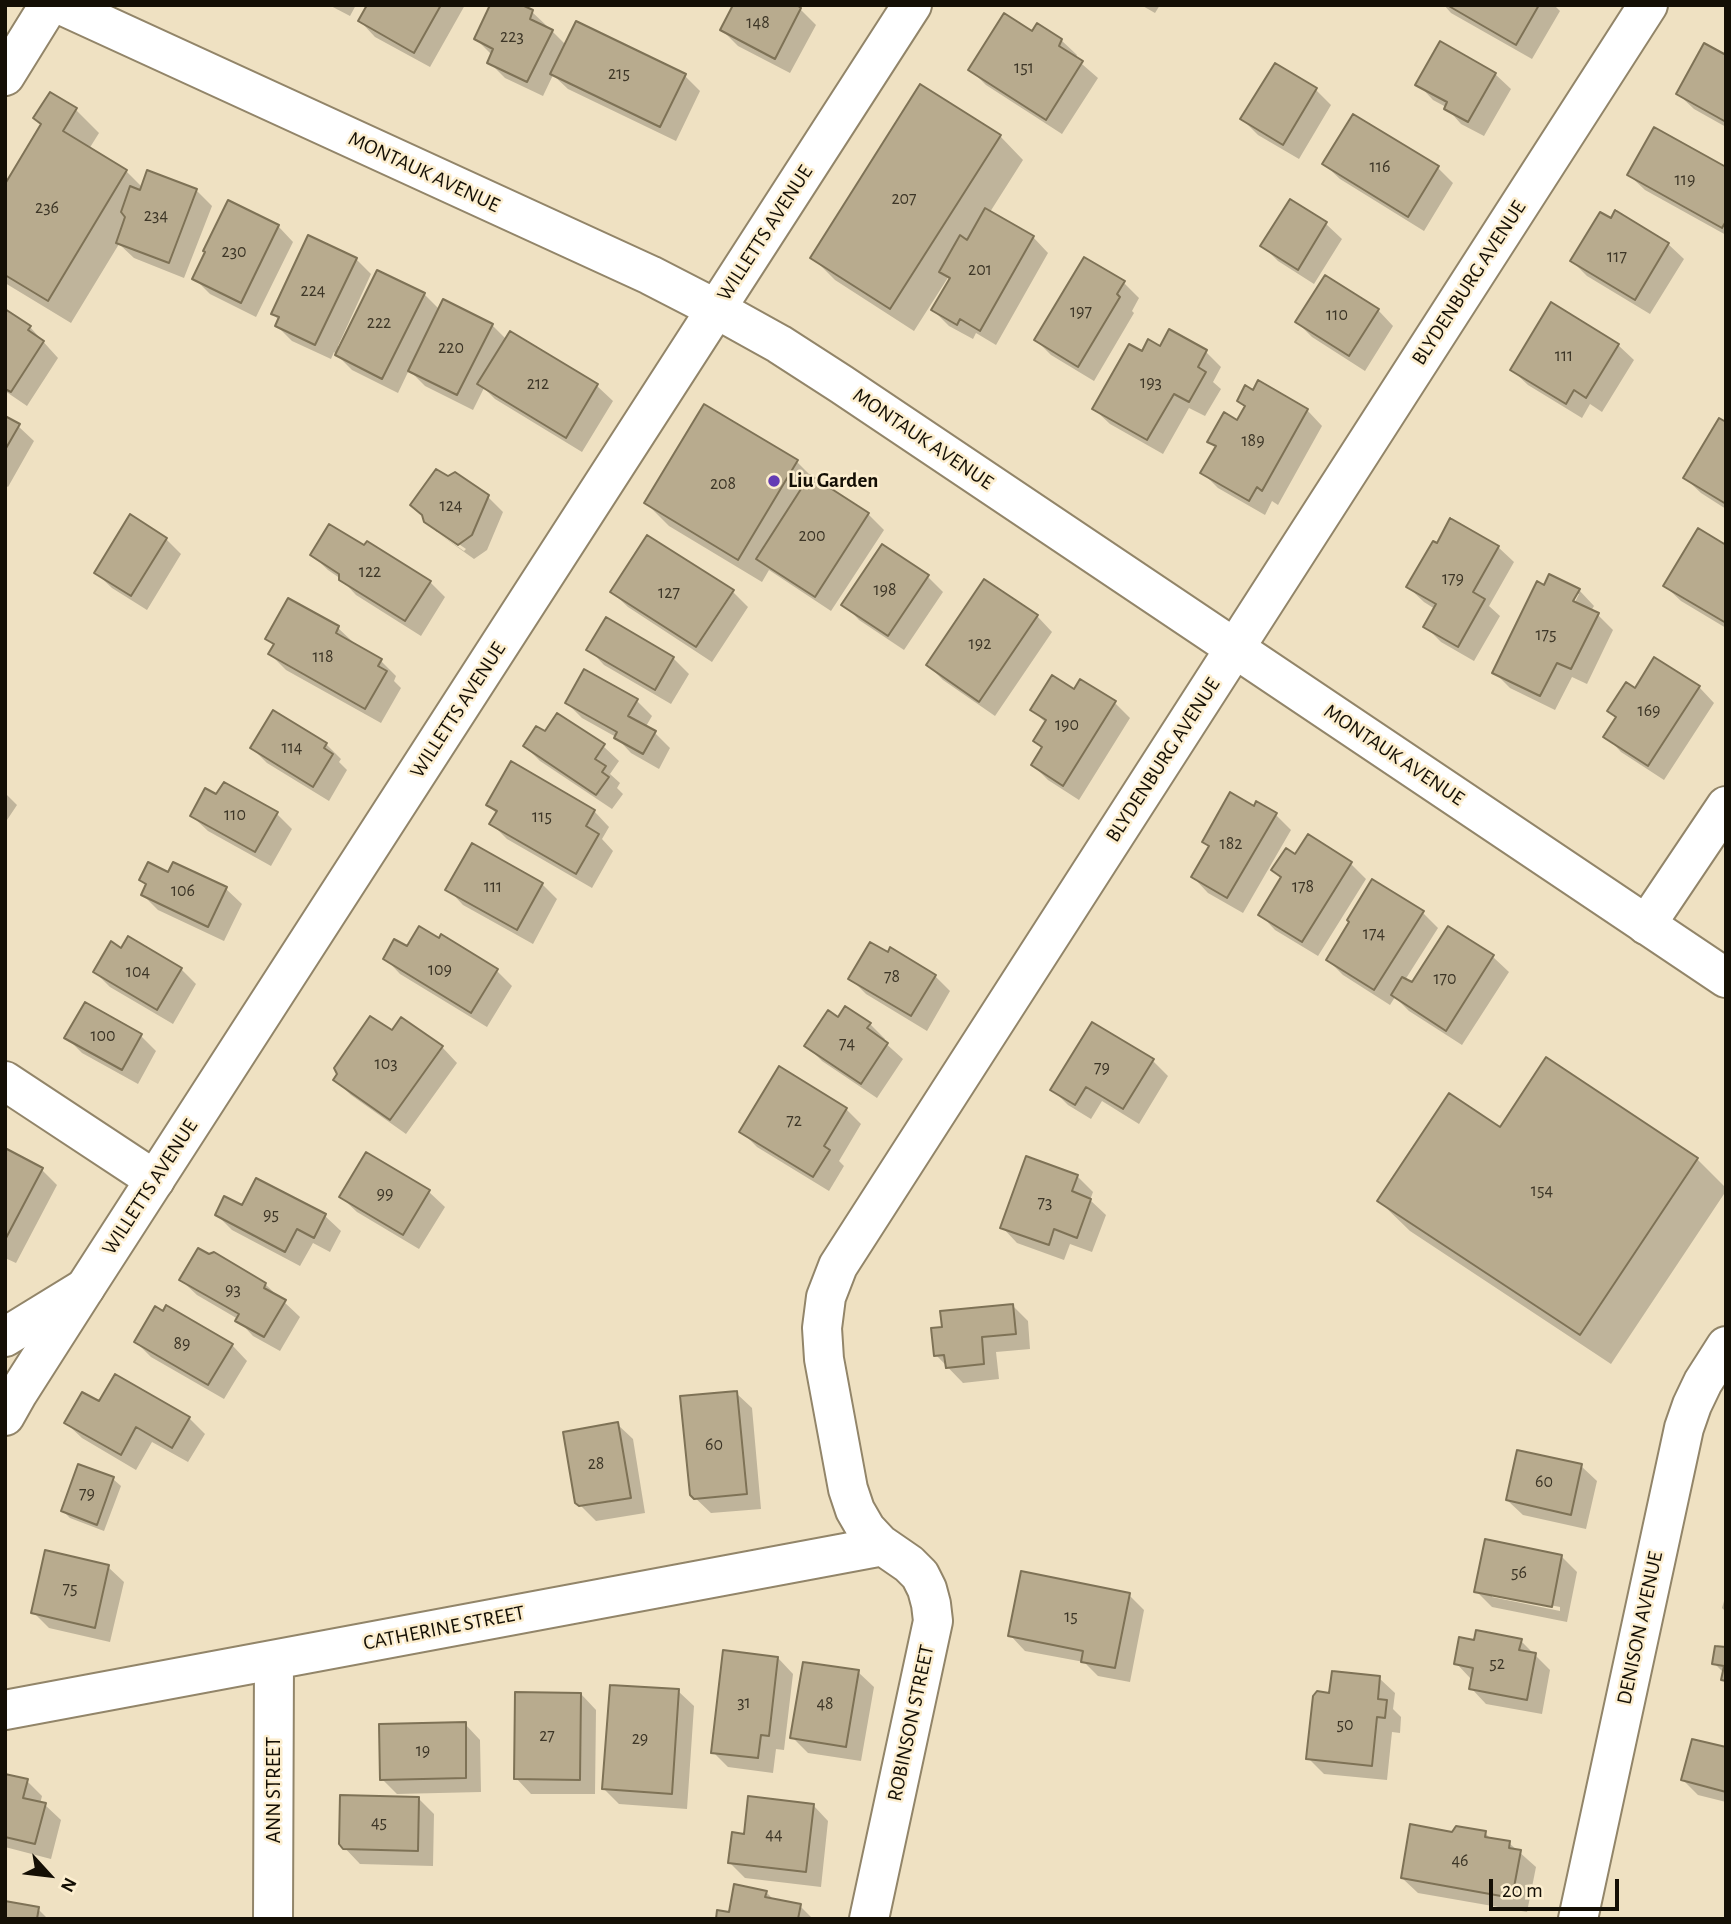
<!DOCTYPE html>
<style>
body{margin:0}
#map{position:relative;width:1731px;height:1924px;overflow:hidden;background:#efe1c2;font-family:"Alegreya Sans",sans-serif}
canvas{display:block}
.frame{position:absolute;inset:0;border:7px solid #140f05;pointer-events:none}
.north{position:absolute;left:14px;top:1840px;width:70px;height:70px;-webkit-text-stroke:5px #fceecf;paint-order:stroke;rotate:117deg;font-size:19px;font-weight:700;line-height:28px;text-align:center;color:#140f05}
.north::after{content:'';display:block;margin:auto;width:24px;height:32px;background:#140f05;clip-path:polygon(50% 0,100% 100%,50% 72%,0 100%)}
.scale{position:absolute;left:1489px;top:1879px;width:130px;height:32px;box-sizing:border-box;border:4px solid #140f05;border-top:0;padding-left:9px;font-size:21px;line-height:24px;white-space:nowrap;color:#140f05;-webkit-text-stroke:5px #fceecf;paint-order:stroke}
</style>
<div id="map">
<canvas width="1731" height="1924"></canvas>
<div class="frame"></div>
<div class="north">N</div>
<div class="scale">20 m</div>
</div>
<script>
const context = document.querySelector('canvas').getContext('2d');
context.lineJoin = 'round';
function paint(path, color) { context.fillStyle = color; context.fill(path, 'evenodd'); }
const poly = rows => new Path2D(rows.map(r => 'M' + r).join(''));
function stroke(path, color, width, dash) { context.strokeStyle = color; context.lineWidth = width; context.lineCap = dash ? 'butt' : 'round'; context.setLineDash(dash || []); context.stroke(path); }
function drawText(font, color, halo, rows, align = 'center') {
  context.font = font + ' "Alegreya Sans",sans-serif'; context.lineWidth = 5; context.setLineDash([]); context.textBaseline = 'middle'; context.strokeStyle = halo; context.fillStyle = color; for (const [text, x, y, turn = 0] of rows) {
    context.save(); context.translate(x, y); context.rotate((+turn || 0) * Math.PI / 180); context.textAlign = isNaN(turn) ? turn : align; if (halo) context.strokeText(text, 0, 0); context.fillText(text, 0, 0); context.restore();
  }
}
paint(poly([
 [329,5,356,5,350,16],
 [369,5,465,5,430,67,375,37,360,21],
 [793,5,800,9,816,25,790,73,738,46,722,30],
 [1141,5,1160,5,1155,13],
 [1444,5,1554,5,1560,11,1532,59,1451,13],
 [532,12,548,27,547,29,552,31,566,45,685,76,700,91,676,141,568,89,553,75,543,96,505,78,489,62,492,55,476,39],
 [1032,33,1061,40,1077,55,1075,58,1098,78,1062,134,986,85,971,70],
 [1726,57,1726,127,1694,109,1678,94],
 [1495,74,1511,89,1484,136,1461,124,1446,107,1433,100,1418,84],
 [1316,90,1331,105,1299,159,1258,135,1242,119],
 [76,110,99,133,89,149,126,171,143,188,196,190,212,206,184,278,134,258,119,244,71,323,5,283,5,187],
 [1000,136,1023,160,990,212,1033,237,1048,253,996,345,976,333,973,339,949,326,933,310,952,278,949,276,914,331,835,280,812,257],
 [1324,164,1438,168,1453,183,1424,231,1340,179],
 [1726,169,1726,235,1645,190,1629,175],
 [1291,201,1326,224,1342,239,1314,284,1278,261,1263,246],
 [278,226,293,242,256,317,210,294,194,278],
 [1668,244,1684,259,1650,314,1587,276,1572,261],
 [356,259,371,274,338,346,341,347,424,294,440,310,492,325,507,340,511,333,597,386,613,401,582,452,495,399,484,388,473,410,425,386,409,370,398,393,352,370,334,352,331,359,292,341,277,326,279,320,273,314],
 [1124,283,1139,298,1132,311,1134,313,1094,381,1051,355,1036,340],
 [1378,310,1393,326,1365,371,1312,337,1297,322],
 [5,311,30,327,58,358,27,406,5,391],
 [1618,345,1634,360,1602,412,1590,404,1582,418,1528,385,1512,370],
 [1160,349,1206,352,1221,367,1213,382,1221,389,1205,416,1189,408,1163,454,1110,424,1094,409,1143,353],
 [1239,400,1307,410,1322,426,1278,505,1272,501,1265,515,1218,488,1203,473,1216,449,1209,441,1238,422,1246,408],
 [5,418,18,426,34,441,8,487,5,485],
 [1726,424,1726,509,1701,493,1685,478],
 [797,462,816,481,868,514,884,530,831,611,769,570,762,582,669,526,646,503],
 [488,497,503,512,487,550,474,559,439,534,464,551,466,549,437,529,437,532,426,521],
 [166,539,181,554,147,610,112,588,96,573],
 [1498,547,1514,562,1489,606,1500,616,1474,661,1441,642,1425,626,1435,609,1424,602,1408,587],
 [1726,547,1726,628,1681,601,1665,586],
 [312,555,430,582,445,597,421,636,356,595,341,579,328,570],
 [927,576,943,592,904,650,859,620,844,604],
 [1544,587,1579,590,1594,606,1591,611,1598,615,1613,630,1587,684,1572,677,1555,710,1510,688,1494,672],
 [1575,594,1579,594,1571,610,1568,608],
 [732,591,748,607,712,662,628,607,612,592],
 [288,600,338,628,354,643,381,661,396,676,394,681,401,688,381,723,286,670,270,654,275,647,267,639],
 [1037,616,1052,632,995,716,943,680,928,665],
 [606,619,673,658,689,674,671,704,604,665,589,649],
 [1699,687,1714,703,1664,780,1621,752,1606,736,1617,718,1610,711],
 [1075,692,1115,703,1130,718,1079,800,1048,780,1033,765,1043,749,1035,740,1046,723,1032,710],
 [636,700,652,716,645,728,655,733,670,748,659,769,631,753,616,737,582,718,567,703],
 [545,734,603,746,619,761,610,774,620,783,617,788,623,794,612,809,540,761,525,746],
 [326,744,341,759,339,762,347,770,329,801,267,763,252,748],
 [5,793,17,805,5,823],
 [217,797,277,814,292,829,271,866,208,831,192,816],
 [488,805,594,811,609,827,602,839,613,851,592,888,507,839,492,824,497,814],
 [1255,809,1276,815,1291,830,1243,913,1208,893,1193,877,1210,848,1204,842],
 [1296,856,1351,864,1366,879,1318,956,1275,930,1260,914,1282,879,1273,870],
 [174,864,226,889,242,904,224,941,158,910,143,895,147,886,141,880,169,874],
 [542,884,557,899,533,944,463,905,448,889],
 [1422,912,1438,928,1405,980,1412,984,1448,928,1493,957,1509,972,1462,1045,1409,1011,1395,997,1390,1005,1343,975,1328,960],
 [441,936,497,971,512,986,487,1027,400,974,385,958,439,940],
 [122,950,181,969,196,984,173,1024,110,987,95,972],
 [935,976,950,991,927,1031,866,994,850,978],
 [839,1019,870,1024,885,1039,883,1041,903,1059,877,1098,822,1061,806,1045],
 [1093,1024,1153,1061,1168,1076,1139,1124,1102,1101,1091,1119,1068,1105,1052,1089],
 [392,1033,442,1047,457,1063,406,1134,351,1095,335,1080],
 [141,1036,156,1051,138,1084,82,1053,66,1037],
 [846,1109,861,1124,839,1161,844,1166,829,1191,757,1147,741,1131],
 [1501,1129,1697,1159,1726,1188,1726,1191,1611,1364,1410,1231,1379,1201],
 [5,1150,42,1170,57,1185,16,1263,5,1258],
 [367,1154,429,1192,445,1207,419,1249,357,1212,341,1197],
 [1077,1176,1093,1192,1090,1200,1106,1215,1092,1252,1070,1244,1064,1260,1017,1243,1002,1227],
 [257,1180,325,1216,341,1231,330,1252,313,1243,300,1266,232,1230,217,1215,243,1207],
 [181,1280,265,1284,300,1317,280,1351,253,1336,238,1320,238,1319,197,1295],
 [1013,1306,1028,1321,1030,1349,996,1352,999,1379,963,1383,936,1355],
 [136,1342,232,1345,247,1361,224,1399,151,1357],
 [116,1376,189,1418,205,1434,188,1462,152,1442,136,1470,82,1438,66,1423,99,1404],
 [736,1393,752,1408,761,1509,711,1513,691,1494],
 [617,1424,633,1439,645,1513,596,1521,577,1502],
 [79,1466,113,1479,121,1486,104,1531,70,1518,63,1511],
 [1581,1466,1597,1481,1586,1529,1523,1515,1507,1500],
 [1561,1556,1577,1572,1567,1622,1492,1607,1476,1591],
 [1492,1594,1560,1607,1560,1611,1492,1597],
 [108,1567,124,1582,110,1642,49,1628,33,1612],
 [1726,1594,1726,1612,1722,1608],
 [1129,1595,1144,1610,1130,1682,1098,1676,1084,1662,1025,1651,1010,1635],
 [1521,1641,1550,1670,1542,1714,1486,1704,1471,1688,1471,1679,1456,1663,1475,1642],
 [1726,1649,1726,1683,1723,1679,1724,1673,1714,1663],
 [778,1658,793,1674,784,1750,776,1749,773,1773,728,1767,713,1752],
 [858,1672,874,1687,861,1761,808,1753,792,1737],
 [1379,1678,1395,1693,1393,1709,1401,1717,1400,1733,1392,1732,1387,1780,1324,1774,1308,1758,1331,1695],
 [678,1691,694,1706,687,1809,619,1804,604,1789],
 [581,1694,596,1710,595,1794,531,1794,516,1778],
 [465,1724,480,1740,481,1792,397,1794,382,1779],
 [1726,1749,1726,1802,1698,1795,1683,1780],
 [5,1775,27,1781,42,1796,40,1804,45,1805,61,1820,51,1859,5,1847],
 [419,1799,434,1814,433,1866,360,1864,341,1844],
 [813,1805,828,1821,821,1887,745,1878,730,1863,745,1836],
 [1485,1833,1492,1840,1509,1843,1536,1867,1527,1912,1418,1893,1402,1878,1452,1834],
 [766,1892,775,1901,800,1906,813,1919,717,1919,730,1914],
 [38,1909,48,1919,5,1919]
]), '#0003');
const building = poly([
 [367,5,441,5,414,53,358,21,367,5],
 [490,5,522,5,533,10,530,19,553,30,527,82,487,63,493,49,474,39,490,5],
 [733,5,797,5,801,8,775,59,720,30,733,5],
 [1447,5,1539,5,1516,45,1447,5],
 [1004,13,1032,31,1037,23,1062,39,1059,46,1083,61,1046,120,968,70,1004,13],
 [576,21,686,74,660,127,550,74,576,21],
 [1440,41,1496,73,1468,122,1444,109,1447,102,1415,85,1440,41],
 [1704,43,1726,55,1726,122,1676,94,1704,43],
 [1275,63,1317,88,1283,145,1240,119,1275,63],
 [920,84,1001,135,890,309,810,258,920,84],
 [50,92,77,108,63,131,127,170,48,301,5,275,5,184,41,124,33,118,50,92],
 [1353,114,1439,166,1408,217,1322,164,1353,114],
 [1654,127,1726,167,1726,221,1722,228,1627,175,1654,127],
 [147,170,197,189,169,263,116,243,125,217,121,212,130,186,140,190,147,170],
 [1290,199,1327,222,1298,270,1260,246,1290,199],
 [228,200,279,225,241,303,192,279,205,252,203,251,228,200],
 [985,208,1034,236,980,331,960,319,957,325,931,310,950,278,939,272,960,235,967,240,985,208],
 [1615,210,1669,243,1635,300,1570,261,1600,212,1611,218,1615,210],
 [308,235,357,258,315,345,275,326,279,317,271,314,308,235],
 [1084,257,1125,281,1117,294,1120,297,1078,367,1034,340,1084,257],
 [377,270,425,293,382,379,335,355,377,270],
 [1325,275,1379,309,1349,356,1295,322,1325,275],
 [443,299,493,324,457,395,408,371,443,299],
 [1551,302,1619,344,1586,398,1574,390,1566,404,1510,370,1551,302],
 [5,309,31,326,28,330,44,341,11,392,5,389,5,309],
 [1169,329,1207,350,1198,367,1206,372,1189,402,1174,394,1147,440,1092,409,1129,344,1142,351,1148,339,1160,346,1169,329],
 [510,331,598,384,566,438,477,384,510,331],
 [1258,380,1308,409,1262,491,1257,487,1249,501,1200,473,1216,446,1207,442,1224,412,1237,420,1245,406,1237,401,1245,385,1253,390,1258,380],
 [704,404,798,460,738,560,644,503,704,404],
 [5,416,20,424,5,450,5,416],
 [1719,418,1726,422,1726,504,1683,478,1719,418],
 [436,469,448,476,455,472,489,495,472,535,458,545,424,522,422,515,410,505,436,469],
 [810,475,869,513,815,597,756,559,810,475],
 [130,514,167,538,131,596,94,573,130,514],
 [1450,518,1499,546,1473,592,1485,599,1458,647,1423,627,1436,604,1406,587,1433,541,1437,543,1450,518],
 [329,524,364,545,367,541,431,581,405,621,339,580,339,574,310,555,329,524],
 [1698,528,1726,545,1726,623,1663,586,1698,528],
 [647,535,734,590,696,647,610,592,647,535],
 [882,544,929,575,888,636,841,605,882,544],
 [1549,574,1580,589,1573,601,1599,613,1571,669,1557,663,1540,696,1492,673,1537,581,1544,585,1549,574],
 [984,579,1038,615,979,702,926,665,984,579],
 [288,598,339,626,336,633,382,659,378,666,387,671,365,709,268,654,274,644,265,639,288,598],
 [606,617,674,657,655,690,586,650,606,617],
 [1654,657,1700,686,1648,766,1603,737,1616,717,1607,711,1626,682,1635,688,1654,657],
 [584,669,638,699,628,716,656,731,643,754,614,738,617,732,565,703,584,669],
 [1052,675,1074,689,1080,679,1116,701,1063,786,1031,765,1042,747,1033,741,1046,720,1030,710,1052,675],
 [273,710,327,743,324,748,333,754,313,787,250,748,273,710],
 [557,713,605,744,595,759,606,766,602,772,609,777,596,795,523,746,536,726,545,731,557,713],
 [511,761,595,810,586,826,599,834,576,874,489,824,497,811,486,805,511,761],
 [224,782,278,812,255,852,190,816,205,788,216,794,224,782],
 [1230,792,1254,806,1256,801,1277,813,1227,898,1191,877,1209,846,1202,842,1230,792],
 [1308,834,1352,862,1302,942,1258,915,1281,877,1271,870,1286,848,1295,854,1308,834],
 [472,843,543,883,517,930,445,890,472,843],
 [148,862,168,872,173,862,227,887,208,927,141,895,146,884,139,880,148,862],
 [1372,879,1424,911,1374,990,1326,960,1349,922,1347,920,1372,879],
 [419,926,439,938,441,934,498,969,471,1013,383,959,394,939,407,946,419,926],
 [1448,926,1494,955,1446,1031,1391,995,1402,977,1412,982,1448,926],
 [128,936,182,968,157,1010,93,972,111,941,121,948,128,936],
 [870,942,888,952,890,947,936,975,911,1016,848,979,870,942],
 [85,1002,142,1034,122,1070,64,1038,85,1002],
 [845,1006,871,1023,867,1028,888,1043,861,1084,804,1046,828,1010,838,1017,845,1006],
 [370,1016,392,1030,401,1017,443,1046,390,1120,333,1080,337,1074,334,1068,370,1016],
 [1092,1022,1154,1059,1123,1109,1086,1087,1075,1105,1050,1090,1092,1022],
 [1546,1057,1698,1158,1580,1335,1377,1201,1449,1093,1500,1127,1546,1057],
 [779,1066,847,1108,824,1146,830,1150,813,1177,739,1132,779,1066],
 [5,1148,43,1168,5,1240,5,1148],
 [366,1152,430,1190,403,1235,339,1197,366,1152],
 [1026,1156,1078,1175,1072,1191,1091,1199,1077,1238,1054,1229,1049,1245,1000,1228,1026,1156],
 [256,1178,326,1214,314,1238,297,1229,285,1252,215,1215,224,1196,242,1205,256,1178],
 [198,1248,209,1254,214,1252,266,1283,264,1288,286,1300,264,1337,235,1321,239,1314,179,1280,198,1248],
 [1013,1304,1016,1334,982,1337,984,1364,946,1368,944,1355,934,1356,931,1328,942,1327,940,1311,1013,1304],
 [166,1305,233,1344,208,1385,134,1342,155,1306,163,1311,166,1305],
 [115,1374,190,1417,172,1448,136,1427,121,1455,64,1423,82,1392,99,1401,115,1374],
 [737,1391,747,1494,694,1499,690,1495,680,1396,737,1391],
 [618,1422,631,1498,579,1506,575,1503,563,1432,618,1422],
 [1517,1450,1582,1464,1571,1515,1506,1500,1517,1450],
 [78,1464,114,1477,97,1525,61,1511,78,1464],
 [1485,1539,1562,1555,1552,1607,1474,1592,1485,1539],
 [45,1550,109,1565,95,1628,31,1613,45,1550],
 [1021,1571,1130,1593,1115,1668,1081,1662,1083,1651,1008,1636,1021,1571],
 [1476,1630,1522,1639,1519,1650,1536,1653,1527,1700,1469,1689,1473,1668,1454,1664,1459,1637,1474,1640,1476,1630],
 [1715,1646,1726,1647,1726,1681,1721,1680,1724,1666,1712,1664,1715,1646],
 [723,1650,778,1657,769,1736,761,1735,758,1758,711,1753,723,1650],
 [803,1662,859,1670,846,1747,790,1738,803,1662],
 [1332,1671,1380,1676,1378,1699,1387,1700,1385,1718,1377,1717,1372,1766,1306,1759,1313,1696,1317,1691,1329,1693,1332,1671],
 [610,1685,679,1689,672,1794,602,1789,610,1685],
 [515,1692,581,1693,580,1780,514,1779,515,1692],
 [466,1722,466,1778,380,1780,379,1724,466,1722],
 [1692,1739,1726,1747,1726,1792,1681,1780,1692,1739],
 [5,1774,28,1779,23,1798,46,1803,35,1844,5,1837,5,1774],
 [340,1795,419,1797,418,1851,343,1849,339,1844,340,1795],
 [748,1796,814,1804,806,1872,728,1863,732,1832,744,1834,748,1796],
 [1410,1824,1452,1832,1456,1826,1486,1831,1485,1837,1510,1841,1509,1848,1521,1850,1512,1898,1401,1878,1410,1824],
 [734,1884,767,1891,765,1897,801,1904,798,1919,716,1919,717,1910,729,1912,734,1884],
 [5,1901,39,1907,37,1919,5,1919,5,1901]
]);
paint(building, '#b8ab8e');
stroke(building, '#7e7256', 2);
const street = poly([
 [5,76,49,5],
 [1646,925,1726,806],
 [5,1081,155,1180],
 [5,1337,85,1288],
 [5,1710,883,1546],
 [273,1919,274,1660],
 [869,1919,933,1621,931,1604,927,1589,920,1575,909,1564,880,1544,866,1529,855,1510,848,1489,824,1359,822,1328,826,1297,838,1266,1648,5],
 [1578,1919,1684,1428,1692,1405,1703,1382,1726,1346]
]);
const secondary = poly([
 [61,5,650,275,716,309,779,344,841,384,1726,978],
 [5,1416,18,1393,85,1288,912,5]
]);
stroke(street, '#928569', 42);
stroke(secondary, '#928569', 42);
stroke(street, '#fff', 38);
stroke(secondary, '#fff', 38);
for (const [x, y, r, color] of [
 [774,481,7,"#643cb4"]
]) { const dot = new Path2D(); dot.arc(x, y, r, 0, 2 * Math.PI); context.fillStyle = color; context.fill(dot); stroke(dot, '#fceecf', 2.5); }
drawText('18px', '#3d3627', null, [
 ["148",758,23],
 ["223",512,37],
 ["151",1024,68],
 ["215",619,74],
 ["116",1380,167],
 ["119",1685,180],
 ["207",904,199],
 ["236",47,208],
 ["234",156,216],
 ["230",234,252],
 ["117",1617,257],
 ["201",980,270],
 ["224",313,291],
 ["197",1081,312],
 ["110",1337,315],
 ["222",379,323],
 ["220",451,348],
 ["111",1564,356],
 ["193",1151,383],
 ["212",538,384],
 ["189",1253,441],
 ["208",723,484],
 ["124",451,506],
 ["200",812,536],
 ["122",370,572],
 ["179",1453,579],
 ["198",885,590],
 ["127",669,593],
 ["175",1546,635],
 ["192",980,644],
 ["118",323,657],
 ["169",1649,711],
 ["190",1067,725],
 ["114",292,748],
 ["110",235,815],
 ["115",542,817],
 ["182",1231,844],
 ["111",493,887],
 ["178",1303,887],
 ["106",183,891],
 ["174",1374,934],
 ["109",440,970],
 ["104",138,972],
 ["78",892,977],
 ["170",1445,979],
 ["100",103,1036],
 ["74",847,1044],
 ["103",386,1064],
 ["79",1102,1068],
 ["72",794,1121],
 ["154",1542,1191],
 ["99",385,1194],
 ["73",1045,1203],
 ["95",271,1215],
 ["93",233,1290],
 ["89",182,1344],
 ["60",714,1445],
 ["28",596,1464],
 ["60",1544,1482],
 ["79",87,1494],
 ["56",1519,1573],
 ["75",70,1589],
 ["15",1071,1617],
 ["52",1497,1664],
 ["31",744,1703],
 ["48",825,1704],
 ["50",1345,1725],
 ["27",547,1736],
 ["29",640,1739],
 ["19",423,1751],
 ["45",379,1823],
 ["44",774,1835],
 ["46",1460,1861]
]);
drawText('21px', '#140f05', '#fceecf', [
 ["MONTAUK AVENUE",424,172,25],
 ["WILLETTS AVENUE",765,233,-57],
 ["BLYDENBURG AVENUE",1469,283,-57],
 ["MONTAUK AVENUE",923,439,34],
 ["WILLETTS AVENUE",458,710,-57],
 ["MONTAUK AVENUE",1394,755,34],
 ["BLYDENBURG AVENUE",1163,760,-57],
 ["WILLETTS AVENUE",150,1187,-57],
 ["CATHERINE STREET",444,1628,-11],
 ["DENISON AVENUE",1640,1628,-78],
 ["ROBINSON STREET",911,1723,-78],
 ["ANN STREET",274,1790,-90]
]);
drawText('bold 21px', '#140f05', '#fceecf', [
 ["Liu Garden",788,481]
], 'left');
</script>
